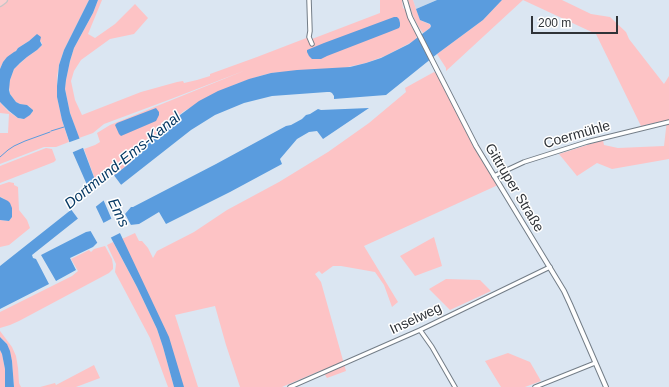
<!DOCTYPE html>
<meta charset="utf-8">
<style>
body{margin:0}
#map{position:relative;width:669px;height:387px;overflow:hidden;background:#dbe6f2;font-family:Helvetica,sans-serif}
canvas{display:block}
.scale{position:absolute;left:531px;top:16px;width:87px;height:18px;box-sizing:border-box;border:2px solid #2f3338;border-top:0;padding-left:5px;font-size:12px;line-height:14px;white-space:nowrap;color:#2f3338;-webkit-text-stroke:3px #fff;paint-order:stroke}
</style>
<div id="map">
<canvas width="669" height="387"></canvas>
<div class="scale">200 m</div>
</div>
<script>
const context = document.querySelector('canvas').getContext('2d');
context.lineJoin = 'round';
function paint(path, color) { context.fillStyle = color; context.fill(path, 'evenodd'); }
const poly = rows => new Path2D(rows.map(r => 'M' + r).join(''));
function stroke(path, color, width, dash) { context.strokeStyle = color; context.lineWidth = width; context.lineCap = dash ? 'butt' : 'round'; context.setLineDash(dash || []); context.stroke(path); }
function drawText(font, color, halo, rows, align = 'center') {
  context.font = font + ' Helvetica,sans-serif'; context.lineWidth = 3; context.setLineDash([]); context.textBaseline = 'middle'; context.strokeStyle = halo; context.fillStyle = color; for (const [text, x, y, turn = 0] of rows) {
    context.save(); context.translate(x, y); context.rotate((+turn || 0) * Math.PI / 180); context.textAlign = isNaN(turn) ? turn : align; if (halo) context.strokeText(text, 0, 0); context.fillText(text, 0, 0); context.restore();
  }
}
paint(poly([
 [413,0,437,0,416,9]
]), '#cad9eb');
paint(poly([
 [7,0,89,0,64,50,59,65,57,77,57,97,62,120,69,142,56,147,44,147,0,164,0,133,8,133,9,114,0,113,0,102,8,111,18,118,21,119,30,115,33,111,29,106,20,104,16,102,10,94,9,85,10,80,14,69,27,57,37,50,42,45,42,43,35,36,29,41,18,48,16,51,3,62,0,69,0,6],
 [98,0,102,0,88,34,95,38,115,24,135,4,148,18,134,34,110,39,81,60,74,71,71,81,75,100,82,115,141,92,177,82,183,81,184,83,197,80,210,76,210,74,257,57,309,37,312,39,380,13,380,0,402,0,403,8,406,10,412,27,417,34,416,35,417,39,408,44,385,56,366,63,343,68,271,73,260,76,236,84,184,111,165,127,156,135,130,163,115,175,112,172,97,185,84,149,95,145,100,142,97,133,110,125,246,70,171,99,104,124,93,133,79,138,70,113,65,89,66,80,70,61,74,48,93,13],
 [408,0,413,0,420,20,431,25,430,28,423,33,418,26,413,16],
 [502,0,562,0,591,14,610,17,626,32,629,39,664,84,669,76,669,159,612,169,597,163,577,176,559,154,603,140,604,145,618,148,664,146,667,120,641,126,596,34,523,0,446,71,446,68,437,54,483,20],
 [434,72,437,74,474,147,498,185,364,246,398,302,392,307,384,285,375,272,341,266,333,266,322,274,319,271,315,274,321,282,346,371,327,378,322,370,282,387,240,387,226,345,215,306,175,315,198,387,180,387,122,239,135,233,139,241,142,241,148,248,153,258,157,251,194,232,227,210,279,182,328,152,369,123,406,92,405,88],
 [46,148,52,149,56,160,54,162,0,183,0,166],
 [9,182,14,183,14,185,18,187,19,210,27,220,30,228,9,245,0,247,0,220,9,221,12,217,12,208,3,198,0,197,0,185],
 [434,237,442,266,415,276,400,256],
 [113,242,137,287,157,329,163,347,174,387,168,387,150,338,115,272,116,264,107,245],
 [105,246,112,259,113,265,113,269,109,273,19,321,10,325,0,328,0,312,72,276,78,271,71,259,89,250,91,252,94,249],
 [446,279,480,280,491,291,450,310,429,289],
 [0,331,12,347,16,356,18,368,19,383,21,387,14,387,12,361,7,344,0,337],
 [0,350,2,354,5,369,5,387,0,387],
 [508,353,530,362,541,381,525,387,501,387,485,361],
 [94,365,100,378,76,387,40,387,55,383,56,385]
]), '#fdc3c5');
paint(poly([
 [89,0,98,0,93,13,74,48,70,61,66,80,65,89,70,113,98,188,130,163,156,135,176,118,199,101,218,91,249,79,271,73,297,70,350,67,366,63,381,58,409,44,430,28,431,26,430,24,420,20,416,9,437,0,502,0,483,20,437,54,386,95,334,99,334,96,332,93,330,92,327,92,272,96,244,103,215,115,191,130,103,199,112,220,125,214,131,207,133,207,216,164,286,126,291,125,302,119,306,115,310,114,318,109,321,110,369,108,323,139,317,131,309,132,297,139,280,159,282,164,230,192,166,224,159,212,139,224,130,225,119,231,169,337,184,387,174,387,163,347,157,329,137,287,110,236,97,243,93,247,70,258,76,270,56,281,41,255,86,232,91,231,104,224,95,205,32,255,33,258,36,259,49,284,0,309,0,266,91,194,73,153,62,120,57,97,57,86,59,65,64,50],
 [394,17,397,17,399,19,400,23,400,26,399,28,389,32,327,56,321,59,312,59,309,56,307,52,307,50,324,43],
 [37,34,41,37,40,41,42,45,37,50,27,57,20,63,14,69,10,80,9,90,10,94,16,102,20,104,27,105,33,110,33,111,30,115,24,119,18,118,9,111,0,102,0,69,3,62,7,57,14,52,16,51,18,48,29,41],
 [156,108,159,112,159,115,156,121,121,136,119,134,115,125,117,123],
 [0,197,8,201,10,203,12,208,12,217,9,221,0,220],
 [0,337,7,344,10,351,12,361,14,387,5,387,5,369,2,354,0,350]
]), '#5a9cde');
paint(poly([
 [81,138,85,147,71,153,67,143],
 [113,174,122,186,79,220,70,208],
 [124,212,132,227,98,244,90,230]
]), '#dbe6f2');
stroke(poly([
 [51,131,64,127],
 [0,157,8,150,14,146,25,141,50,132]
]), '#5a9cde', 1);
const minor = poly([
 [309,0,310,31,309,37,312,44],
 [494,176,524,162,587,142,669,122],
 [420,330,432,347,455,387],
 [290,387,420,330,550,267],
 [535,387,595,363]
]);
const tertiary = poly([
 [405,0,410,17,476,146,564,291,570,304,606,387]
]);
const trunk = poly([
 [0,3,4,0]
]);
stroke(minor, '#737d87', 5.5);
stroke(tertiary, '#737d87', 6);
stroke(trunk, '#c5c6c7', 8);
stroke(minor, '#fff', 3.5);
stroke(tertiary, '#fff', 4);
stroke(trunk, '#fccecf', 5.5);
drawText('14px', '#2f3338', '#fff', [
 ["Coermühle",577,135,-16],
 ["Gittruper Straße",514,188,59],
 ["Inselweg",416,319,-25]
]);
drawText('italic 15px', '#063964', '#fff', [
 ["Dortmund-Ems-Kanal",123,161,-39],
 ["Ems",118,213,64]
]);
</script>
